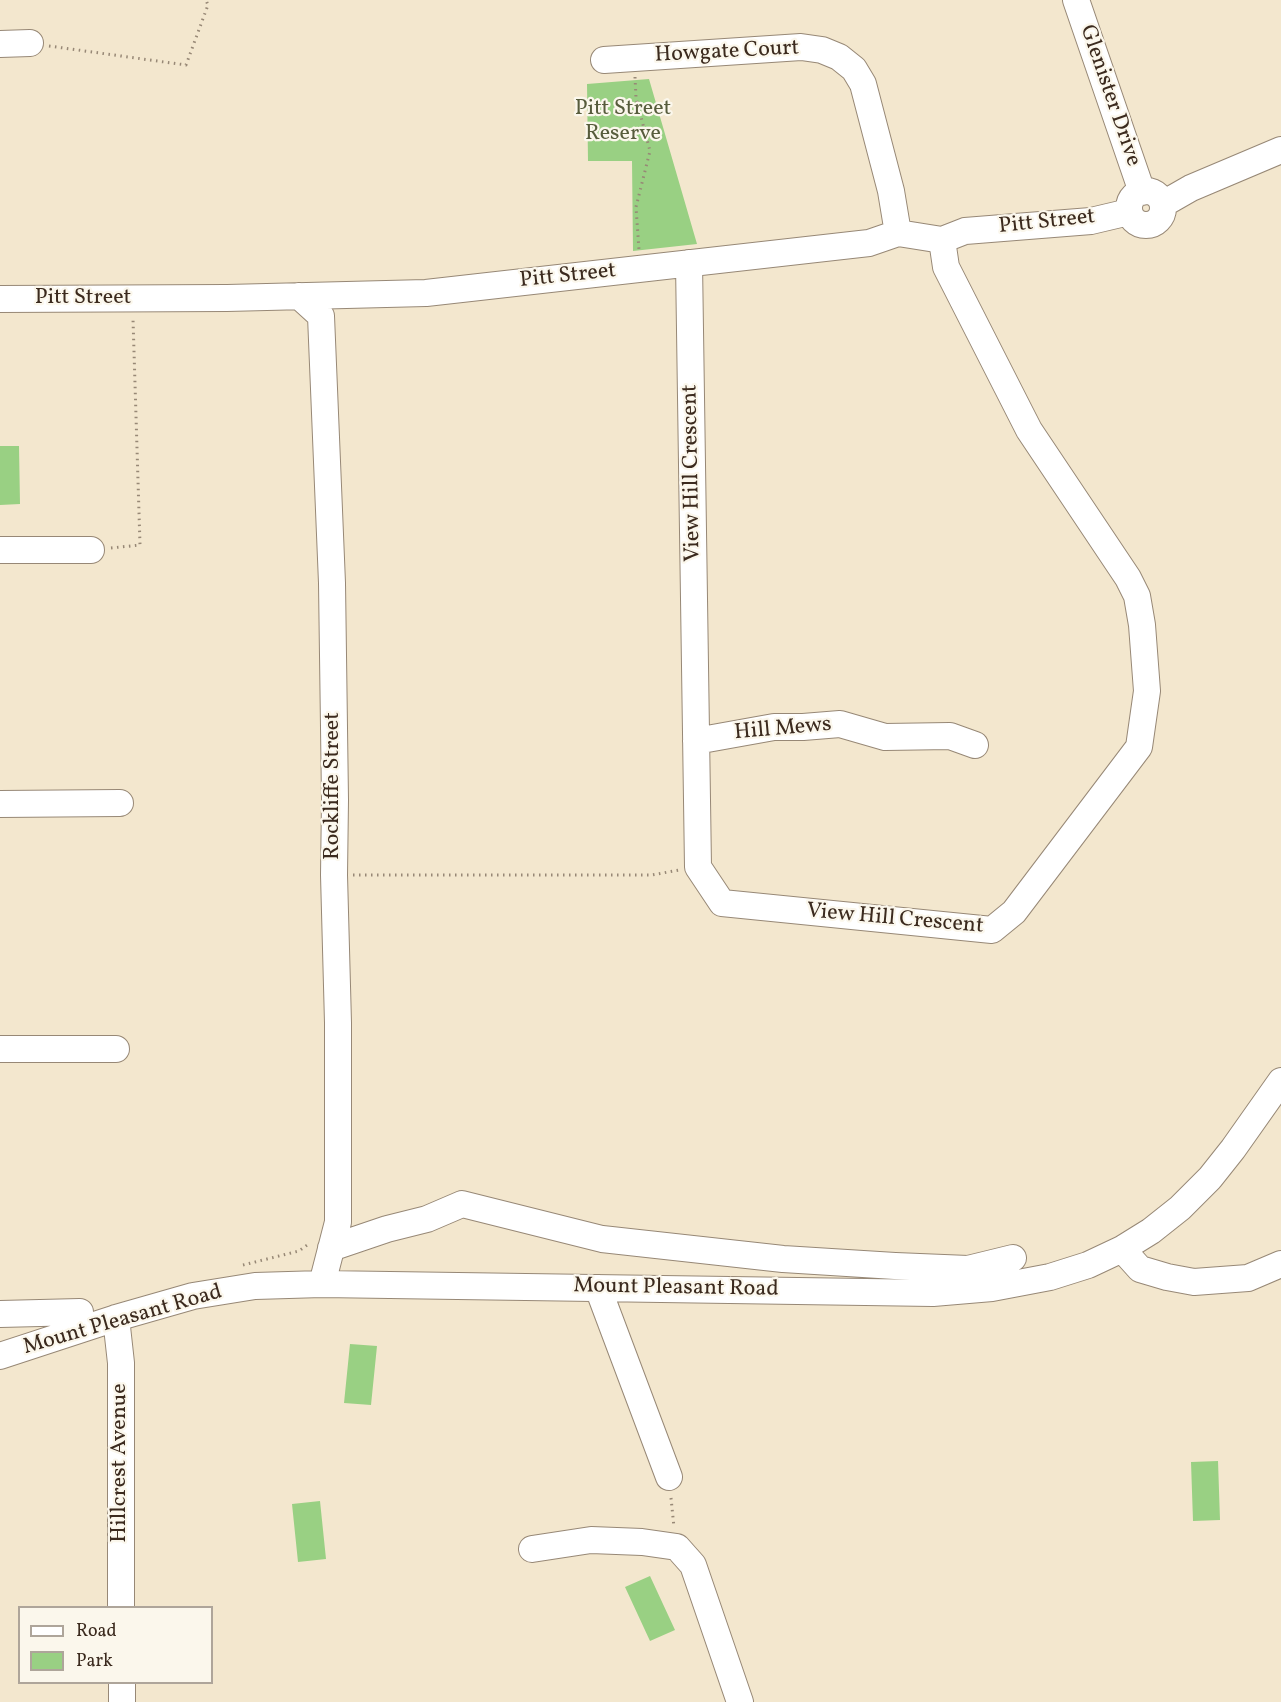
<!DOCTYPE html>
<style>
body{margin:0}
#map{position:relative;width:1281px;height:1702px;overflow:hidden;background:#f3e7ce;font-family:Vollkorn,serif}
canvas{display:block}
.legend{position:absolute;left:18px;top:1606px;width:195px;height:78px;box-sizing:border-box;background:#fbf7ec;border:2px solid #aea59a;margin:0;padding:8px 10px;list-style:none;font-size:18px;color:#3b2a1e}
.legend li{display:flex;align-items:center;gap:12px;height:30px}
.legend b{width:30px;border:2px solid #aea59a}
</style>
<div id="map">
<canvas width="1281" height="1702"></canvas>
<ul class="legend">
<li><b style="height:8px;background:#fff"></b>Road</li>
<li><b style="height:16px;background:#99d083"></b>Park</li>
</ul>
</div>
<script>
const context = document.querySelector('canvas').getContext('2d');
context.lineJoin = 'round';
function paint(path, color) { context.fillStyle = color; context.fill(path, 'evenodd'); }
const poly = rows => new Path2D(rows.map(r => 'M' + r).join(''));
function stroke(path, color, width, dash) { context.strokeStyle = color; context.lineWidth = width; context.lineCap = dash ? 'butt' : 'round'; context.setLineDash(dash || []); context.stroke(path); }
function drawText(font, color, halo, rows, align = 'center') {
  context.font = font + ' Vollkorn,serif'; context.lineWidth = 4.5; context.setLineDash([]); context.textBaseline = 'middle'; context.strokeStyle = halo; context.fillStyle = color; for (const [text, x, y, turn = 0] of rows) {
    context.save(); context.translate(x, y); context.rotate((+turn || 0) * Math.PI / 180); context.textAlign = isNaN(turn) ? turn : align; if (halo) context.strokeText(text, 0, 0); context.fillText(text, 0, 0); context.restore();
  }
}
paint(poly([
 [649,79,697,244,633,251,632,161,588,161,587,84],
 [0,446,19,446,20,504,0,505],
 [350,1344,377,1346,371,1405,344,1403],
 [1218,1461,1220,1520,1193,1521,1191,1462],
 [320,1501,326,1559,298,1562,292,1504],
 [650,1576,675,1630,650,1641,625,1587]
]), '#99d083');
const minor = poly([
 [1076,0,1142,192],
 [0,44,30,43],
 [604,60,801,47,822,50,839,57,854,69,863,84,891,191,898,233],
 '1129 208a17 17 0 1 1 34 0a17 17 0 1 1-34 0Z',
 [1163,204,1191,188,1281,150],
 [689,263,698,867,722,903,992,930,1014,912,1139,747,1147,691,1142,625,1137,596,1128,578,1029,430,946,267,942,240],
 [299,296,321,316,332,583,335,800,334,875,338,1023,338,1222,322,1284],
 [0,299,227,298,426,293,869,243,898,233,942,240,965,231,1091,221,1129,212],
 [0,550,91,550],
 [696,741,774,727,803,727,840,724,885,737,950,736,975,745],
 [0,804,120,803],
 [0,1049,116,1049],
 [331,1248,387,1229,427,1219,462,1204,602,1239,783,1259,895,1266,968,1269,1013,1258],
 [1122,1249,1140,1269,1167,1277,1194,1282,1248,1278,1281,1264],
 [598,1288,669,1477],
 [0,1314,80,1312],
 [116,1318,121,1363,121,1608],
 [0,1356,116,1318,193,1296,255,1286,322,1284,933,1293,992,1288,1050,1277,1088,1265,1122,1249,1151,1231,1180,1208,1210,1178,1233,1149,1281,1081],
 [532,1549,591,1540,642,1542,677,1547,693,1565,740,1702],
 [122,1682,122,1702]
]);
stroke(minor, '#978876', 28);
stroke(poly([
 [49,46,186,65,208,5,206,0],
 [635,77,636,98,650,151,636,207,639,250],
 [111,548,140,545,133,319],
 [353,875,652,875,679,870],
 [243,1265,299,1251,310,1243],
 [671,1498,674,1527]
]), '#978876', 3, [1.5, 4.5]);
stroke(minor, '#fff', 26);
drawText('22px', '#3b2a1e', '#fbf7ec', [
 ["Howgate Court",727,53,-3],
 ["Glenister Drive",1109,96,71],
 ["Pitt Street",1047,223,-6],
 ["Pitt Street",568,277,-6],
 ["Pitt Street",83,299],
 ["View Hill Crescent",693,473,-91],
 ["Hill Mews",783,730,-5],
 ["Rockliffe Street",334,786,-90],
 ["View Hill Crescent",895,920,5],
 ["Mount Pleasant Road",676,1289,1],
 ["Mount Pleasant Road",123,1321,-16],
 ["Hillcrest Avenue",121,1463,-90]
]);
drawText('22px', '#575c3c', '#fbf7ec', [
 ["Pitt Street",623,110],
 ["Reserve",623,135]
]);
</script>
